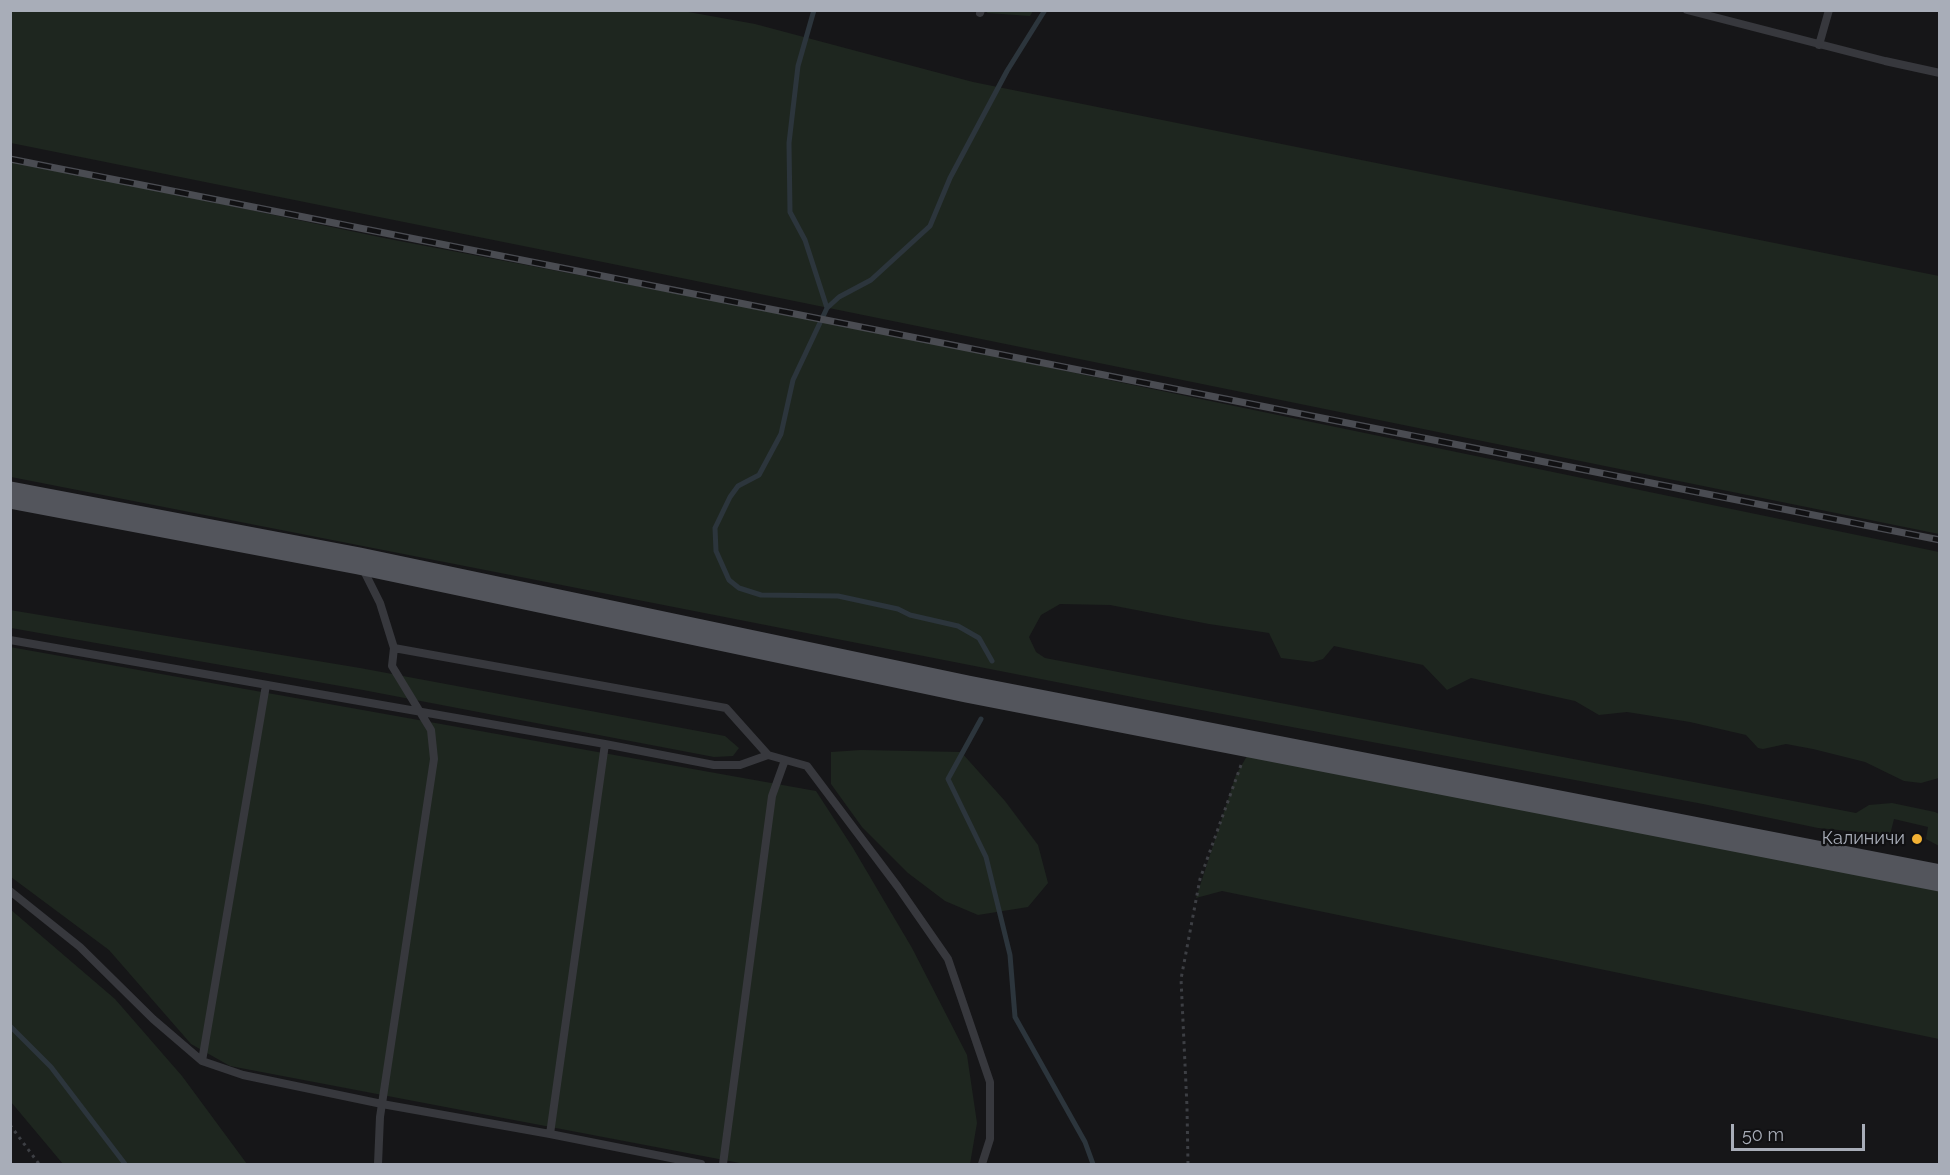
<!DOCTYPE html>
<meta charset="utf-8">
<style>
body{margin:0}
#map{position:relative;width:1950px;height:1175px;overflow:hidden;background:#161618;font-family:Raleway,sans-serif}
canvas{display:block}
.frame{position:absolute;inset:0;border:12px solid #a8adb8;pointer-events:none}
.scale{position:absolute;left:1731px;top:1124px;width:134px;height:27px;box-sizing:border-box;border:3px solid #a8adb8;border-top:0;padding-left:8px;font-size:18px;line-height:21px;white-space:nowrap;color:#a8adb8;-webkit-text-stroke:4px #111113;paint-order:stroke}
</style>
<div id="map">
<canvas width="1950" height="1175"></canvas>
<div class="frame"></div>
<div class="scale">50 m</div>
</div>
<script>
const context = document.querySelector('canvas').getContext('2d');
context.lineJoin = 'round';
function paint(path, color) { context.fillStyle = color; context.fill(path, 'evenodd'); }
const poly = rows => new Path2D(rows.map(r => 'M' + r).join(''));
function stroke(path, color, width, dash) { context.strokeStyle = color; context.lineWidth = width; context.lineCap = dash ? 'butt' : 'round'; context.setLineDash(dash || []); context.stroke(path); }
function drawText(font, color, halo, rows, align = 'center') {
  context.font = font + ' Raleway,sans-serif'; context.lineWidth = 4.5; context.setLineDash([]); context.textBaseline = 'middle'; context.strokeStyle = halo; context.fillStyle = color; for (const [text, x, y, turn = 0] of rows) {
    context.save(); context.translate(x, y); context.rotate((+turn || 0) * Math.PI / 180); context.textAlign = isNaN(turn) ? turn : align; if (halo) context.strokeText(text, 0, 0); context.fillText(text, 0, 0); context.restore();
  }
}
paint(poly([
 [988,10,1033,10,1033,11,1030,16,987,13],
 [10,11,683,11,755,24,973,82,1939,276,1939,534,593,260,11,143],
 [11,160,389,239,858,328,1939,552,1939,778,1921,783,1904,781,1865,762,1813,749,1786,744,1763,749,1758,748,1746,735,1690,722,1627,712,1599,715,1575,701,1471,678,1447,690,1423,665,1334,646,1323,659,1313,662,1281,658,1269,633,1209,624,1110,605,1060,604,1041,615,1029,637,1036,652,1045,658,1856,813,1869,805,1892,803,1935,812,1939,814,1939,846,1926,839,1928,827,1894,819,1890,835,1818,828,1703,804,1153,701,11,477],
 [10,610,360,668,725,736,739,748,733,756,714,757,363,690,11,628],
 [10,647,816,791,853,848,912,948,967,1055,977,1123,970,1164,745,1164,230,1066,191,1044,109,950,11,877],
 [861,750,961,752,1005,801,1038,845,1048,883,1028,907,978,915,945,901,908,873,862,827,831,784,831,752],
 [1247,756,1939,890,1939,1039,1222,891,1196,898,1236,775],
 [10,909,115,999,182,1076,247,1164,63,1164,11,1102]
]), '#1e261f');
stroke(poly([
 [814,10,798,66,789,143,790,212,805,240,827,308],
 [992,661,979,638,958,626,910,615,898,609,838,596,761,595,739,588,729,580,716,551,715,528,730,497,738,486,759,475,781,434,793,380,827,308,839,297,871,280,930,226,950,178,1007,71,1045,10],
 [981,719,948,779,986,857,1010,955,1015,1017,1085,1142,1093,1164],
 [10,1026,51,1067,125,1164]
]), '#2c353c', 5);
stroke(poly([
 [10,1125,39,1164],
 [1188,1164,1187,1107,1181,979,1200,879,1241,765]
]), '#3d3f44', 3, [3, 4.5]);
stroke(poly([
 [1687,10,1885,61,1940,73],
 [980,13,981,10],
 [1819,45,1829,10],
 [362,567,380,603,394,648,392,666,431,730,434,759,380,1117,378,1164],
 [10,640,605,744,714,765,740,765,768,755],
 [394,648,726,708,768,755,807,766,898,887,948,959,990,1082,990,1139,982,1164],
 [10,891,80,947,153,1019,202,1061,243,1075,382,1104,550,1134,605,744],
 [202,1061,266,685],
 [550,1134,701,1164],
 [723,1164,772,796,785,760]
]), '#37383d', 8);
stroke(poly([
 [10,495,359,561,967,689,1940,878]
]), '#53555c', 27);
const rail = poly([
 [10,159,1940,540]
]);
stroke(rail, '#4a4c52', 7);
stroke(rail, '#111113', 4.5, [14]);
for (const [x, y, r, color] of [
 [1917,839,6,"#f2b134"]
]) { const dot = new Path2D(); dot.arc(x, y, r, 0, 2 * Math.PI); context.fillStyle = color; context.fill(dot); stroke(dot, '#111113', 2); }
drawText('18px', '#a8adb8', '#111113', [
 ["Калиничи",1905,839]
], 'right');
</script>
